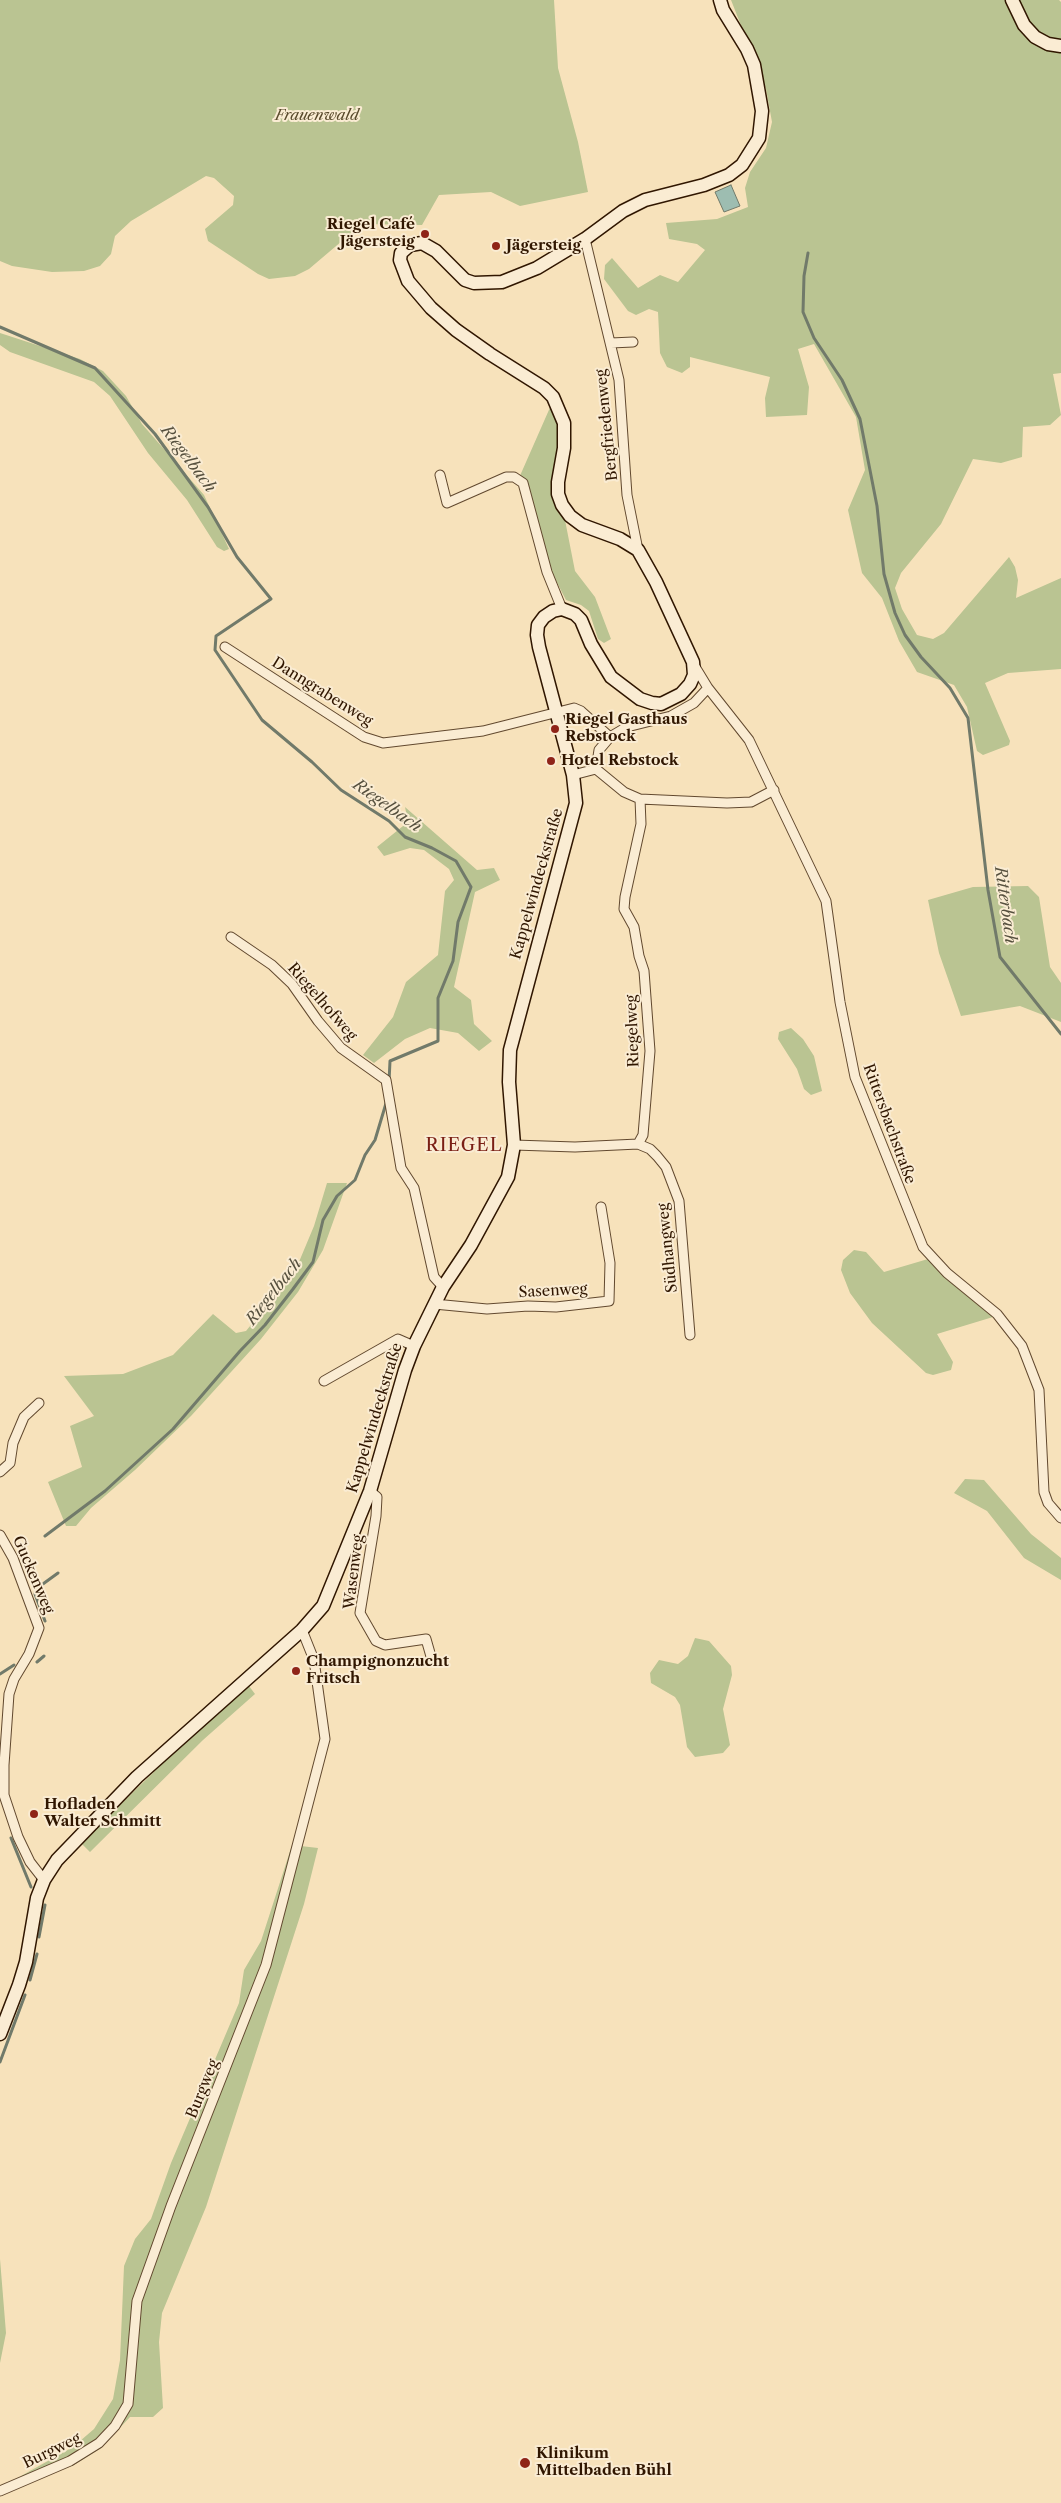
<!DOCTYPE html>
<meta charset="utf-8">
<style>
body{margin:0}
canvas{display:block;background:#f7e2bb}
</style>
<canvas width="1061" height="2503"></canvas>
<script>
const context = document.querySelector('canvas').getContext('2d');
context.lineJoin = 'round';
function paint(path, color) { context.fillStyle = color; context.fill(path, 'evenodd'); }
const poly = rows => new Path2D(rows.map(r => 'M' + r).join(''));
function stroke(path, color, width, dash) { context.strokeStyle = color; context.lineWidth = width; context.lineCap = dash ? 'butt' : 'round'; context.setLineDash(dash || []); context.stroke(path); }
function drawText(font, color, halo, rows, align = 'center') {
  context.font = font + ' "Libre Caslon Text",serif'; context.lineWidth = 4; context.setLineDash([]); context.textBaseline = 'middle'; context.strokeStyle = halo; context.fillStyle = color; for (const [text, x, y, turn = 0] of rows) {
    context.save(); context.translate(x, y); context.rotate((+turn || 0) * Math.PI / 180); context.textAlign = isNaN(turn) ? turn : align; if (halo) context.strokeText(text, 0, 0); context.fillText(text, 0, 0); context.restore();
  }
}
paint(poly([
 [0,0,554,0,558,68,578,142,588,192,520,206,491,192,439,195,422,225,362,224,309,269,295,276,269,279,258,274,208,241,205,229,233,205,234,196,214,178,206,176,131,221,115,236,111,254,100,266,84,271,52,272,12,266,0,261],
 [731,0,1059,0,1061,2,1061,373,1053,374,1061,415,1050,425,1023,427,1022,457,1001,463,973,459,941,524,901,573,895,588,902,609,917,635,933,639,944,633,1009,557,1015,567,1018,580,1016,598,1061,578,1061,669,1008,673,985,683,1010,741,1009,745,983,755,977,751,967,707,954,685,917,672,899,641,882,598,862,573,848,510,865,470,856,417,814,344,798,349,809,387,807,415,766,417,765,398,770,377,690,357,690,367,682,373,667,367,660,353,658,312,649,309,636,315,628,311,604,279,605,265,612,258,638,288,660,275,678,282,705,250,697,244,669,239,666,223,717,219,748,207,745,188,750,172,766,148,772,122,766,89],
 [0,333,80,359,103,371,126,396,142,424,204,495,229,549,224,551,217,547,187,500,148,453,110,396,94,382,10,352,0,345],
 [552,403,558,421,560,447,553,488,554,501,564,515,575,571,595,597,611,639,604,643,598,639,589,611,581,605,566,600,551,571,519,478],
 [405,807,477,870,494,868,500,880,475,892,454,987,471,1000,474,1024,492,1041,479,1051,458,1033,430,1028,405,1039,374,1063,363,1055,393,1017,406,982,438,955,445,891,454,880,449,869,424,850,410,848,384,856,377,847,408,822],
 [1028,886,1039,897,1050,967,1061,983,1061,1022,1020,1006,961,1016,939,953,928,900,973,887],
 [791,1028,803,1039,814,1056,822,1091,811,1095,804,1089,797,1069,778,1039,779,1032],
 [327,1183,347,1183,323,1250,298,1292,261,1339,191,1416,135,1470,91,1508,76,1526,66,1526,48,1482,82,1467,70,1426,94,1416,64,1376,123,1374,173,1355,213,1314,236,1333,246,1331,296,1269,314,1226],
 [854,1250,866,1252,884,1272,928,1259,993,1317,937,1334,953,1362,951,1370,933,1375,926,1373,872,1323,850,1293,841,1270,843,1260],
 [965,1479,984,1480,1031,1534,1061,1558,1061,1580,1024,1558,987,1511,954,1493],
 [695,1638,709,1641,731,1666,732,1675,723,1709,730,1745,723,1753,695,1757,687,1747,680,1705,675,1697,651,1683,650,1673,659,1660,678,1664,688,1656],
 [249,1686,255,1694,203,1740,90,1852,81,1843,196,1731],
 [292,1845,318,1848,304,1904,206,2207,162,2313,159,2342,163,2408,153,2417,130,2417,101,2448,74,2465,25,2484,21,2476,73,2447,94,2429,113,2399,120,2360,124,2266,135,2239,151,2219,171,2163,239,2003,244,1970,261,1941],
 [0,2259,6,2333,0,2363]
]), '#bac492');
const water = poly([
 [731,185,740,206,724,212,715,192,731,185]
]);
paint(water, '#9dbdb1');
stroke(water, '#717a6a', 1);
stroke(poly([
 [808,253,804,276,803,312,814,338,842,380,860,419,877,506,884,574,895,613,905,635,921,657,950,688,968,718,988,890,1000,957,1061,1034],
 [0,327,95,368,155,434,208,507,237,557,271,599,216,636,215,650,262,720,312,762,341,790,389,821,405,837,432,848,456,861,471,887,458,922,453,961,438,998,438,1041,390,1061,389,1082],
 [45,1536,105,1491,173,1429,240,1351,265,1325,293,1289,313,1262,323,1220,337,1196,355,1180,365,1155,375,1140,387,1100],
 [45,1621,35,1594,36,1589,58,1573],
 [37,1662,44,1656],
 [0,1674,14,1665],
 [11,1838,31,1887],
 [39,1937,45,1905],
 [30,1980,37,1954],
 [0,2062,25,1995]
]), '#717a6a', 3);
const street = poly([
 [585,239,619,380,627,495,638,550],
 [611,343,633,342],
 [440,475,447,503,506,477,514,477,523,483,547,572,562,609],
 [225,647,364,737,383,743,483,731,574,708,581,711,610,737],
 [694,665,708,688,749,740,826,901,840,1002,855,1077,923,1247,947,1273,997,1314,1022,1346,1039,1390,1044,1492,1048,1503,1061,1518],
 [596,769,599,750,610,737,627,727,671,716,694,703,708,688],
 [573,775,596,769,624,792,640,799,727,803,751,802,774,790],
 [231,937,272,965,292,984,318,1021,341,1048,386,1080,401,1168,414,1188,434,1277,443,1287],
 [638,1144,650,1149,657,1156,666,1167,679,1201,690,1335],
 [514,1145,575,1147,638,1144,643,1135,650,1051,644,971,639,956,634,927,624,909,625,897,641,824,640,799],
 [434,1304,487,1309,528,1306,556,1307,609,1301,610,1263,601,1207],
 [324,1381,398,1339,414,1346],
 [0,1472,10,1463,13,1443,24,1417,39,1403],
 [370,1491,377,1497,376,1516,360,1613,376,1641,385,1645,426,1639,432,1660],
 [0,1535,13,1558,39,1628,29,1654,14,1679,9,1694,4,1765,4,1795,18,1837,30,1862,44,1880],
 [0,2491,70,2461,99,2443,115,2426,128,2404,137,2301,171,2206,266,1965,325,1739,314,1660,302,1630]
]);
const secondary = poly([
 [1012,0,1024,25,1035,37,1048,44,1061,46],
 [0,2034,19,1985,26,1962,37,1898,44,1880,57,1860,137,1777,302,1630,323,1606,370,1491,405,1370,414,1346,443,1287,471,1245,508,1177,514,1145,509,1082,510,1050,576,803,573,775,539,647,537,635,538,625,544,617,553,611,562,609,575,614,581,620,591,644,611,677,640,699,652,703,661,704,681,694,690,684,694,675,693,662,656,582,638,550,620,539,582,525,570,516,562,505,558,494,558,482,564,448,564,423,553,397,544,388,490,354,456,330,431,308,408,281,400,260,401,253,410,245,422,243,436,251,465,280,474,283,502,282,537,268,585,239,623,211,645,200,704,185,729,175,742,165,759,138,762,111,754,65,747,49,723,10,720,0]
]);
stroke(street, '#62492f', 11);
stroke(secondary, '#301600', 15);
stroke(street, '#faecd3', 9);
stroke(secondary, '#faecd3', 12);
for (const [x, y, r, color] of [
 [425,234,5,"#8f2418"],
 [496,246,5,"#8f2418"],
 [555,729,5,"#8f2418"],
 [551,761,5,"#8f2418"],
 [296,1671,5,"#8f2418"],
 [34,1814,5,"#8f2418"],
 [525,2463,6,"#8f2418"]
]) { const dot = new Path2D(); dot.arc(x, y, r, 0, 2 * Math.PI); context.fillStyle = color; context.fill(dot); stroke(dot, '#faecd3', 2); }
drawText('italic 15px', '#594a2c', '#faecd3', [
 ["Frauenwald",317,116]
]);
drawText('bold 15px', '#301600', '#faecd3', [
 ["Riegel Café",415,225,"right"],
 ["Jägersteig",415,242,"right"],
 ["Jägersteig",506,246],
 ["Riegel Gasthaus",565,720],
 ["Rebstock",565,737],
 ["Hotel Rebstock",561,761],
 ["Champignonzucht",306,1662],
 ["Fritsch",306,1679],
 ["Hofladen",44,1805],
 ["Walter Schmitt",44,1822],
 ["Klinikum",536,2454],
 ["Mittelbaden Bühl",536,2471]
], 'left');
drawText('15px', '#301600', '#faecd3', [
 ["Bergfriedenweg",607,425,-96],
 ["Danngrabenweg",322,692,32],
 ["Kappelwindeckstraße",537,884,-74],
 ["Riegelhofweg",322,1002,49],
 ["Riegelweg",633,1031,-92],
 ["Rittersbachstraße",889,1124,70],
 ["Südhangweg",668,1248,-96],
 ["Sasenweg",553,1291,-3],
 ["Kappelwindeckstraße",375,1418,-73],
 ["Wasenweg",354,1572,-83],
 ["Guckenweg",33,1575,67],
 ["Burgweg",203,2089,-68],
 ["Burgweg",52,2451,-26]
]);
drawText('italic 16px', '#56503e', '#faecd3', [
 ["Riegelbach",188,459,53],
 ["Riegelbach",387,806,35],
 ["Ritterbach",1005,905,82],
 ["Riegelbach",274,1292,-52]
]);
context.letterSpacing = '1px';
drawText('18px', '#7a1f14', '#faecd3', [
 ["RIEGEL",464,1146]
]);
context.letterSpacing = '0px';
</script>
